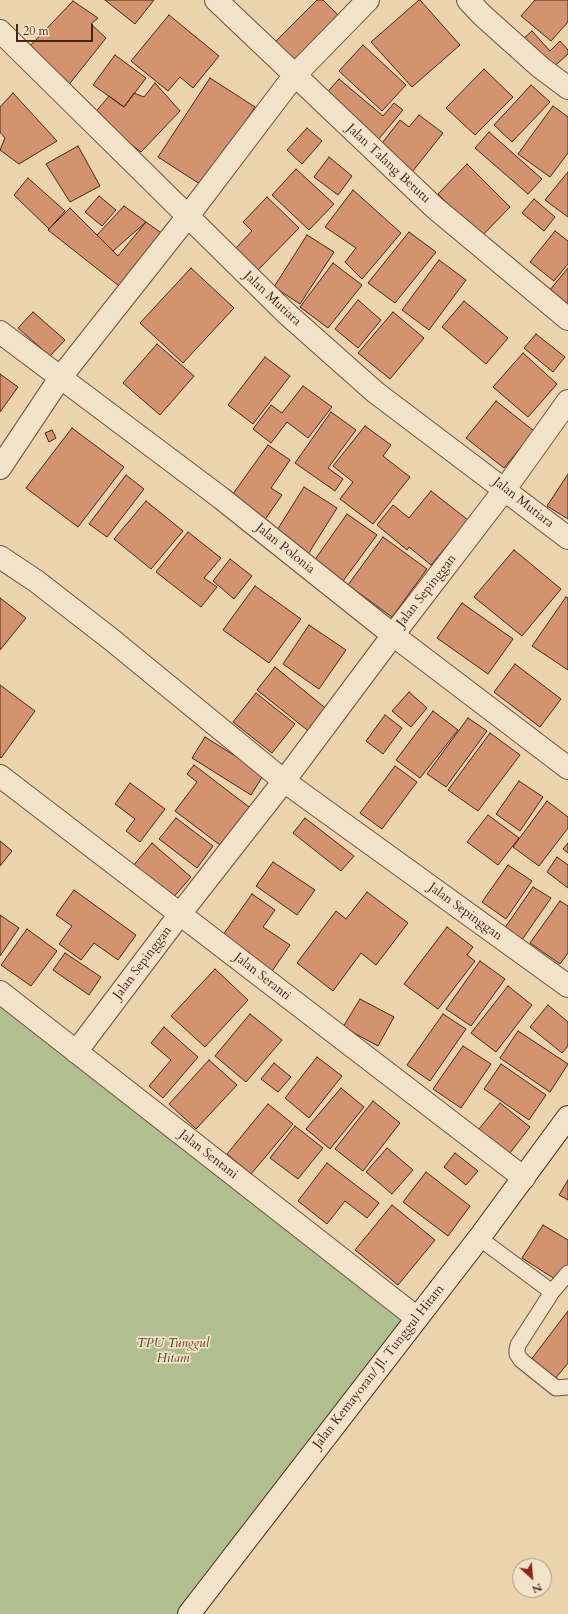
<!DOCTYPE html>
<style>
body{margin:0}
#map{position:relative;width:568px;height:1614px;overflow:hidden;background:#ebd3ad;font-family:Cardo,serif}
canvas{display:block}
.north{position:absolute;left:512px;top:1558px;width:40px;height:40px;box-sizing:border-box;background:#f2e2ca;border:1px solid #ad9782;border-radius:50%;rotate:154deg;font-size:11px;font-weight:700;line-height:16px;text-align:center;color:#462617}
.north::after{content:'';display:block;margin:auto;width:14px;height:18px;background:#8f2418;clip-path:polygon(50% 0,100% 100%,50% 72%,0 100%)}
.scale{position:absolute;left:16px;top:24px;width:77px;height:18px;box-sizing:border-box;border:2px solid #462617;border-top:0;padding-left:5px;font-size:12px;line-height:14px;white-space:nowrap;color:#462617;-webkit-text-stroke:3px #f2e2ca;paint-order:stroke}
</style>
<div id="map">
<canvas width="568" height="1614"></canvas>
<div class="north">N</div>
<div class="scale">20 m</div>
</div>
<script>
const context = document.querySelector('canvas').getContext('2d');
context.lineJoin = 'round';
function paint(path, color) { context.fillStyle = color; context.fill(path, 'evenodd'); }
const poly = rows => new Path2D(rows.map(r => 'M' + r).join(''));
function stroke(path, color, width, dash) { context.strokeStyle = color; context.lineWidth = width; context.lineCap = dash ? 'butt' : 'round'; context.setLineDash(dash || []); context.stroke(path); }
function drawText(font, color, halo, rows, align = 'center') {
  context.font = font + ' Cardo,serif'; context.lineWidth = 3.5; context.setLineDash([]); context.textBaseline = 'middle'; context.strokeStyle = halo; context.fillStyle = color; for (const [text, x, y, turn = 0] of rows) {
    context.save(); context.translate(x, y); context.rotate((+turn || 0) * Math.PI / 180); context.textAlign = isNaN(turn) ? turn : align; if (halo) context.strokeText(text, 0, 0); context.fillText(text, 0, 0); context.restore();
  }
}
paint(poly([
 [0,1005,415,1316,192,1614,0,1614]
]), '#b1be8f');
const building = poly([
 [105,0,154,0,135,24,105,0],
 [317,0,323,0,344,21,299,66,275,42,317,0],
 [419,0,420,0,460,45,412,87,371,42,419,0],
 [535,0,568,0,568,22,551,41,521,16,535,0],
 [73,1,98,18,91,24,106,38,67,87,29,47,73,1],
 [169,15,219,56,193,88,180,77,168,91,131,61,169,15],
 [532,31,550,51,560,41,568,50,568,54,549,71,522,40,532,31],
 [363,45,406,85,382,111,339,71,363,45],
 [115,55,146,78,124,107,93,85,115,55],
 [484,69,513,97,475,135,446,108,484,69],
 [210,78,255,107,203,186,158,157,210,78],
 [339,79,383,116,394,103,403,110,377,141,323,97,339,79],
 [155,83,180,111,141,152,93,115,109,96,124,107,134,93,144,97,155,83],
 [531,85,550,102,512,142,494,125,531,85],
 [13,93,57,141,19,164,0,150,5,138,0,132,0,107,13,93],
 [553,106,568,117,568,153,550,177,518,154,553,106],
 [419,115,443,133,412,172,379,147,400,120,409,127,419,115],
 [307,128,322,141,302,164,287,150,307,128],
 [489,132,542,179,528,194,475,148,489,132],
 [78,146,100,186,70,202,46,164,78,146],
 [329,157,352,176,338,195,314,177,329,157],
 [467,164,510,207,481,237,438,194,467,164],
 [296,169,334,204,309,230,272,195,296,169],
 [568,172,568,217,545,200,568,172],
 [28,178,65,211,49,229,14,195,28,178],
 [353,190,401,233,362,279,345,262,356,248,325,227,353,190],
 [99,196,116,210,102,226,85,212,99,196],
 [267,197,299,228,258,270,236,248,252,231,243,222,267,197],
 [534,199,555,217,544,231,522,213,534,199],
 [124,206,146,222,113,251,97,235,124,206],
 [70,208,118,256,146,222,167,237,119,286,48,230,70,208],
 [555,231,568,241,568,264,554,281,530,262,555,231],
 [409,232,436,252,395,303,368,283,409,232],
 [307,235,334,252,300,304,274,287,307,235],
 [439,260,466,280,429,330,402,310,439,260],
 [333,263,362,285,328,328,300,307,333,263],
 [191,268,234,308,183,363,140,323,191,268],
 [568,268,568,306,549,291,568,268],
 [358,300,381,320,358,348,335,329,358,300],
 [464,301,508,338,486,364,442,327,464,301],
 [33,312,65,340,50,356,18,328,33,312],
 [393,312,424,338,390,379,358,353,393,312],
 [536,334,565,357,553,372,524,348,536,334],
 [157,344,194,376,160,415,123,383,157,344],
 [523,353,557,384,528,417,493,387,523,353],
 [265,357,290,376,253,424,228,405,265,357],
 [0,374,18,387,0,412,0,374],
 [303,386,332,407,308,438,287,422,271,443,253,429,271,405,282,413,303,386],
 [496,401,534,431,504,468,466,438,496,401],
 [331,412,356,430,328,468,343,479,335,491,295,463,331,412],
 [365,426,391,445,383,456,410,477,373,524,340,499,353,482,333,466,365,426],
 [72,428,124,467,78,527,26,488,72,428],
 [52,430,56,438,49,442,45,433,52,430],
 [268,445,290,460,271,488,282,495,264,521,230,498,268,445],
 [568,474,568,519,547,506,568,474],
 [126,475,144,489,107,537,89,524,126,475],
 [304,487,337,508,307,556,274,535,304,487],
 [431,491,468,520,431,565,409,547,407,550,377,525,393,505,409,518,431,491],
 [146,501,183,531,151,569,114,539,146,501],
 [347,514,377,535,343,581,314,561,347,514],
 [188,532,221,558,204,578,217,587,201,607,156,572,188,532],
 [383,537,427,569,392,617,348,585,383,537],
 [514,550,561,589,522,636,474,597,514,550],
 [230,559,252,576,234,599,213,581,230,559],
 [255,586,301,619,269,663,223,630,255,586],
 [566,597,568,598,568,670,532,646,566,597],
 [0,598,26,618,0,650,0,598],
 [462,603,513,639,488,674,437,638,462,603],
 [309,625,346,650,319,689,283,664,309,625],
 [515,664,561,699,540,727,494,692,515,664],
 [275,667,329,711,311,733,257,690,275,667],
 [0,685,35,711,1,758,0,757,0,685],
 [409,692,427,708,411,727,392,711,409,692],
 [256,693,295,724,272,753,233,722,256,693],
 [433,711,458,730,420,778,396,760,433,711],
 [385,715,402,728,383,754,366,741,385,715],
 [468,718,487,731,446,787,427,774,468,718],
 [490,733,520,755,478,811,448,790,490,733],
 [205,737,264,774,251,795,192,758,205,737],
 [194,765,253,810,224,848,175,811,197,782,187,774,194,765],
 [395,766,417,782,382,829,360,813,395,766],
 [519,781,543,797,520,831,496,814,519,781],
 [130,783,165,809,140,842,126,831,135,819,115,804,130,783],
 [547,801,568,817,568,828,539,866,513,847,547,801],
 [488,815,519,838,498,865,467,842,488,815],
 [176,818,213,846,197,868,159,839,176,818],
 [305,818,354,856,341,871,293,833,305,818],
 [0,841,12,851,0,866,0,841],
 [152,843,191,877,172,899,133,866,152,843],
 [568,843,568,853,563,849,568,843],
 [557,857,568,865,568,888,547,872,557,857],
 [273,862,315,890,297,915,256,886,273,862],
 [508,865,532,881,506,919,482,902,508,865],
 [533,887,551,898,517,947,500,935,533,887],
 [74,890,136,935,118,960,94,943,81,960,59,944,72,926,56,915,74,890],
 [367,892,408,923,376,965,361,953,333,991,297,963,336,911,346,919,367,892],
 [252,894,275,910,263,927,290,945,270,974,220,939,252,894],
 [560,901,568,906,568,953,560,964,530,943,560,901],
 [0,915,19,928,0,956,0,915],
 [447,927,473,947,467,955,475,961,438,1009,404,984,447,927],
 [27,929,57,951,31,986,1,965,27,929],
 [65,953,101,977,89,995,53,970,65,953],
 [480,961,505,979,471,1026,446,1009,480,961],
 [215,969,248,1000,205,1047,171,1016,215,969],
 [508,986,532,1005,496,1052,471,1033,508,986],
 [360,999,394,1017,378,1046,343,1027,360,999],
 [548,1005,568,1022,568,1046,562,1053,530,1027,548,1005],
 [250,1014,282,1040,246,1082,215,1056,250,1014],
 [443,1014,466,1029,430,1081,407,1065,443,1014],
 [164,1027,198,1057,163,1098,149,1086,171,1060,151,1043,164,1027],
 [518,1031,568,1064,550,1092,500,1058,518,1031],
 [463,1046,491,1064,461,1108,433,1089,463,1046],
 [317,1057,342,1076,309,1118,285,1098,317,1057],
 [209,1060,237,1085,196,1129,169,1104,209,1060],
 [274,1063,291,1077,278,1092,261,1079,274,1063],
 [501,1064,546,1095,529,1120,484,1089,501,1064],
 [341,1088,364,1107,330,1149,306,1129,341,1088],
 [373,1101,400,1123,363,1171,335,1149,373,1101],
 [500,1103,530,1127,506,1158,475,1134,500,1103],
 [268,1104,293,1124,251,1174,227,1154,268,1104],
 [295,1126,323,1148,298,1179,270,1158,295,1126],
 [387,1148,413,1170,392,1194,366,1172,387,1148],
 [455,1153,478,1171,466,1185,444,1167,455,1153],
 [327,1163,379,1203,367,1218,345,1201,327,1224,298,1201,327,1163],
 [426,1172,470,1206,448,1236,403,1202,426,1172],
 [568,1180,568,1200,559,1195,568,1180],
 [392,1205,435,1240,398,1285,355,1250,392,1205],
 [543,1225,568,1240,568,1265,558,1281,522,1258,543,1225],
 [568,1311,568,1363,554,1380,530,1361,568,1311]
]);
paint(building, '#d49370');
stroke(building, '#462617', 1);
const lane = poly([
 [479,1238,552,1292],
 [568,1273,552,1292,518,1345,517,1350,517,1354,521,1360,556,1388,568,1387]
]);
const street = poly([
 [216,0,435,208,568,319],
 [468,0,482,15,540,67,568,88],
 [0,31,286,313,375,392,568,538],
 [0,332,221,498,393,635,568,768],
 [0,468,60,378,188,216,294,76,368,0],
 [0,557,36,581,112,640,284,781,568,986],
 [0,776,524,1178],
 [0,992,417,1318],
 [76,1052,180,914,284,781,393,635,505,489,568,401]
]);
const secondary = poly([
 [189,1614,479,1238,568,1117]
]);
stroke(lane, '#6f513c', 17);
stroke(street, '#6f513c', 24);
stroke(secondary, '#462617', 24);
stroke(lane, '#f2e2ca', 15);
stroke(street, '#f2e2ca', 22);
stroke(secondary, '#f2e2ca', 22);
drawText('13px', '#462617', '#f2e2ca', [
 ["Jalan Talang Betutu",388,164,43],
 ["Jalan Mutiara",272,299,43],
 ["Jalan Mutiara",523,503,38],
 ["Jalan Polonia",285,549,39],
 ["Jalan Sepinggan",427,591,-52],
 ["Jalan Sepinggan",465,912,36],
 ["Jalan Sepinggan",143,963,-53],
 ["Jalan Seranti",262,977,38],
 ["Jalan Sentani",208,1155,38],
 ["Jalan Kemayoran/ Jl. Tunggul Hitam",379,1367,-52]
]);
drawText('italic 13px', '#5b442f', '#f2e2ca', [
 ["TPU Tunggul",173,1344],
 ["Hitam",173,1359]
]);
</script>
